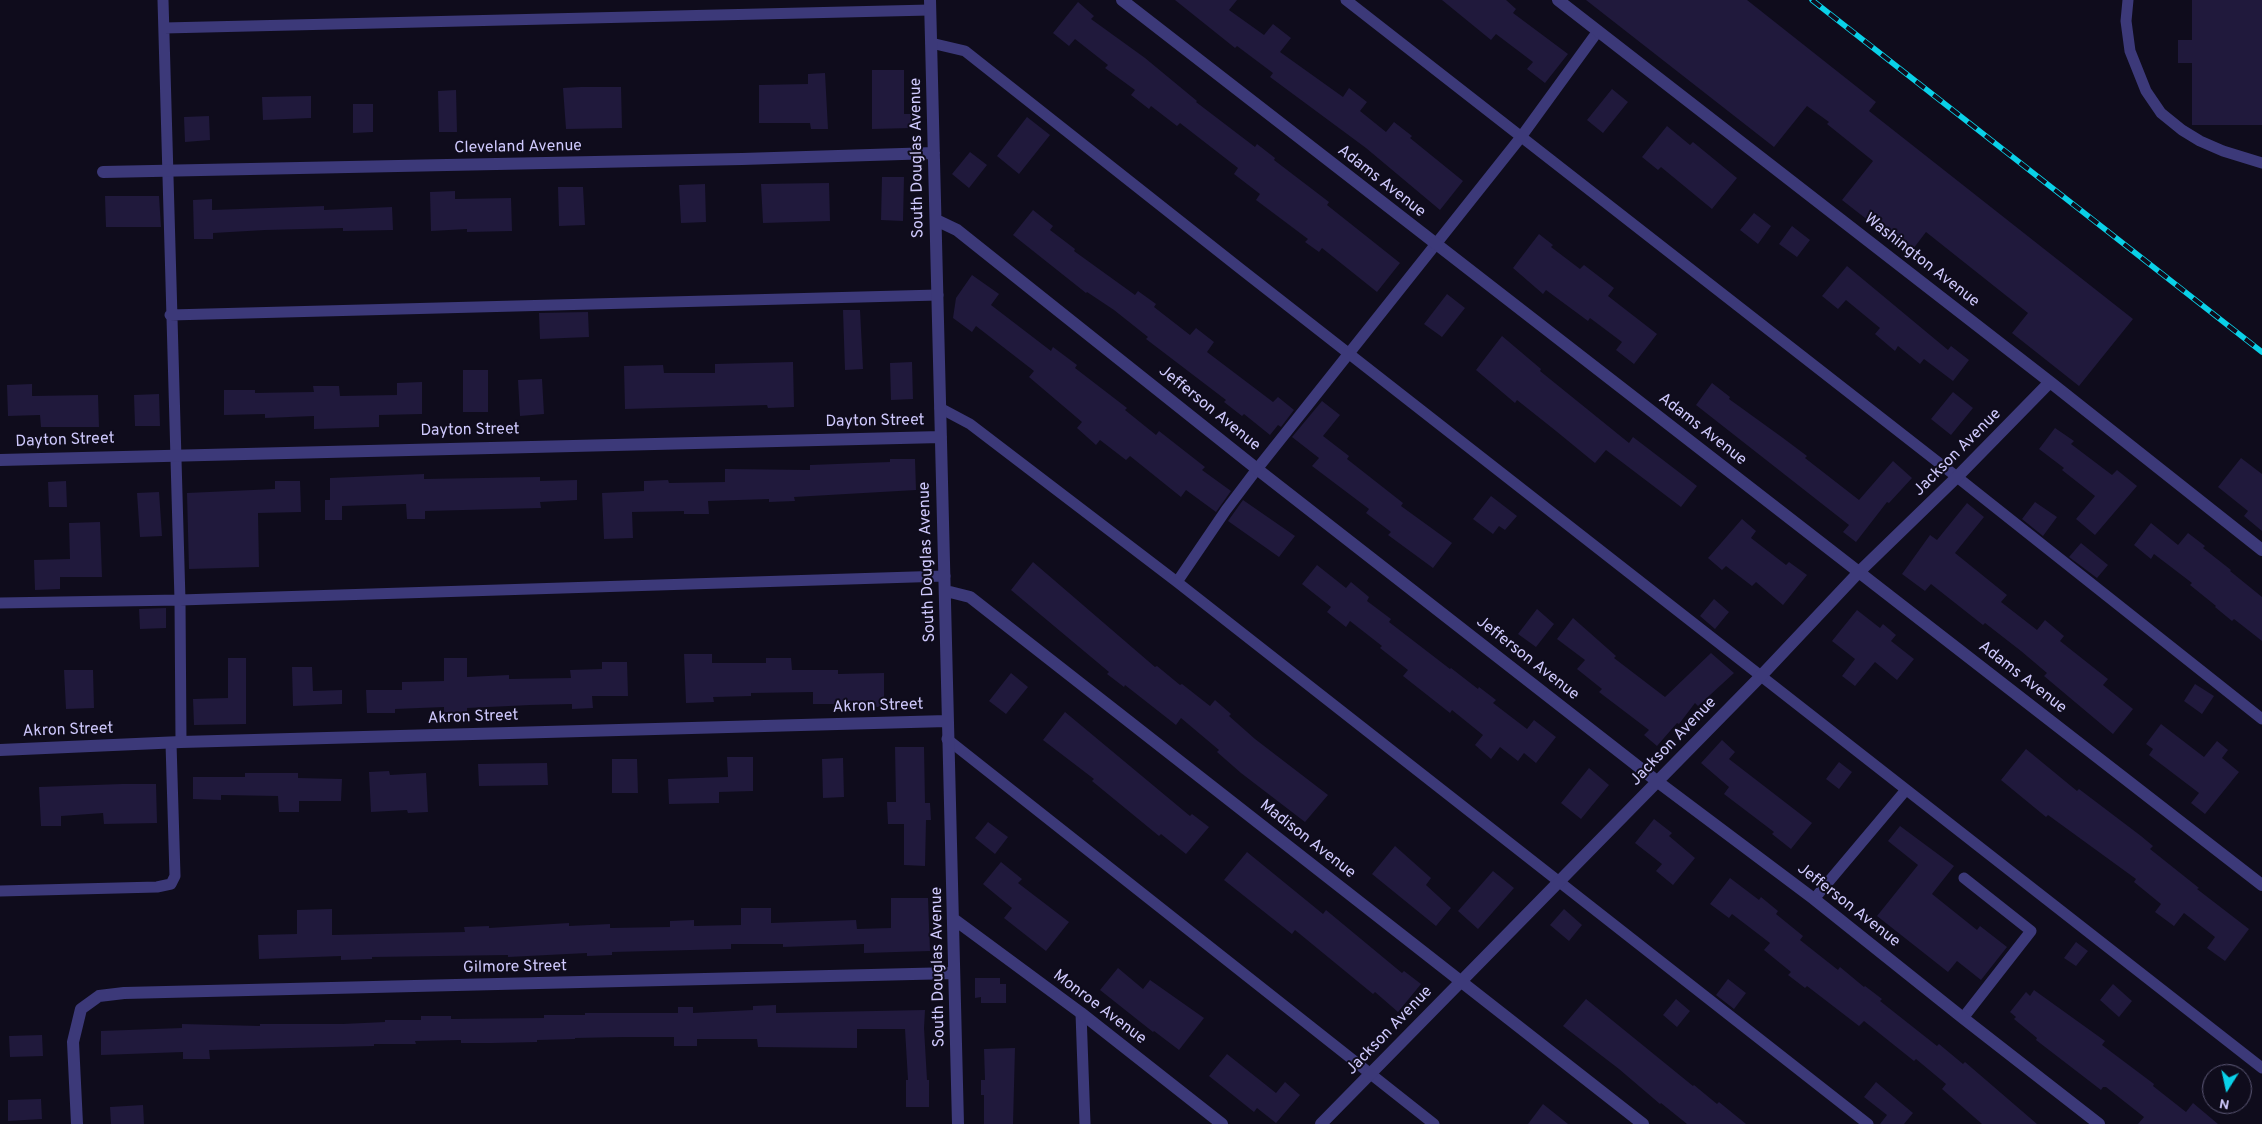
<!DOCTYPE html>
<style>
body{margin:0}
#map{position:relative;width:2262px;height:1124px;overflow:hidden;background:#0f0c1c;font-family:Overpass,sans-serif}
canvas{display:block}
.north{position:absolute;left:2202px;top:1064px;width:50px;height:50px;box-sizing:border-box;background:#0f0c1c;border:1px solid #5c5876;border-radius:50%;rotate:190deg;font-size:14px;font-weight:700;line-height:20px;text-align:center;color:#cfc9fd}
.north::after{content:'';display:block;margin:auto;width:18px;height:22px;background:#0ad1e8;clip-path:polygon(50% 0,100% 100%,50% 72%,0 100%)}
</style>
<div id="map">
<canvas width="2262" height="1124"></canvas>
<div class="north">N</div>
</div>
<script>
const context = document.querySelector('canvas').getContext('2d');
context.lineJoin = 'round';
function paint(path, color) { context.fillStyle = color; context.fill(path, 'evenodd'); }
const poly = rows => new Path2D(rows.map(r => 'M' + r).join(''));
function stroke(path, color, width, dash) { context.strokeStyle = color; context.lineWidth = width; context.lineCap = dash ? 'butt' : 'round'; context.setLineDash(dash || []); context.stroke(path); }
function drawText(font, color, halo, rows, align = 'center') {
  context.font = font + ' Overpass,sans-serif'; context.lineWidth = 4; context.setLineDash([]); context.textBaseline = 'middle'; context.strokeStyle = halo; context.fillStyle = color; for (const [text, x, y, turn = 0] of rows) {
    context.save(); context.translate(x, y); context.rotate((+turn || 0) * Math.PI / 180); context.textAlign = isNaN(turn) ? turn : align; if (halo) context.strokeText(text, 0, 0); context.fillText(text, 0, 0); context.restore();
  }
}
paint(poly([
 [1175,0,1237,0,1229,10,1264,35,1273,24,1291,38,1280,52,1343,97,1349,88,1367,102,1360,111,1386,132,1394,122,1412,136,1410,138,1463,181,1440,210,1366,148,1270,77,1273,73,1237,46,1235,48],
 [1442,0,1506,0,1516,9,1513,13,1568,54,1545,83,1527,69,1533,62,1496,34,1491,40],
 [1586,0,1747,0,1876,102,1869,111,2133,319,2079,386,2012,333,2028,313,1926,232,1910,253,1842,200,1873,161,1827,124,1829,122,1807,106,1774,147],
 [2192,0,2262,0,2262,125,2192,125,2192,63,2178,63,2178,40,2192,40],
 [1078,2,1094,16,1091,19,1145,58,1197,101,1196,102,1255,147,1257,144,1275,158,1274,160,1329,202,1327,205,1400,263,1377,292,1322,248,1319,252,1305,242,1308,239,1256,200,1260,194,1234,174,1238,168,1180,123,1177,126,1151,106,1149,109,1131,95,1135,90,1105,68,1108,65,1075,39,1069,46,1053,33],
 [872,70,904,70,904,114,911,114,911,128,872,129],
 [825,73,828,129,811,129,810,123,759,123,759,85,808,84,808,74],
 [581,87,621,87,622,128,566,129,563,88],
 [1612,89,1628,102,1603,133,1587,120],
 [456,90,457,132,439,132,438,91],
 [311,96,311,118,263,120,262,97],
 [353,104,373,104,373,132,353,133],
 [209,116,210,140,185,142,184,117],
 [1027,117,1050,135,1019,174,997,156],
 [1667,126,1690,145,1693,142,1737,178,1712,209,1661,167,1658,170,1642,157],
 [970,152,987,165,969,188,952,174],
 [882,177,904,177,903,221,881,220],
 [829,183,830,221,763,223,761,184],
 [705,184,706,222,681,223,679,185],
 [558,187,583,187,585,225,559,226],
 [455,191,455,199,511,198,512,231,467,232,467,229,431,231,430,192],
 [105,196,159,196,161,227,106,227],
 [212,199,212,210,324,206,324,210,392,207,393,230,343,231,343,228,265,230,213,233,213,239,194,239,193,200],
 [1033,210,1053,226,1050,230,1075,249,1074,251,1135,295,1138,291,1156,304,1154,307,1190,335,1196,328,1214,342,1207,352,1273,402,1278,397,1294,410,1281,427,1278,425,1270,435,1244,414,1242,416,1224,402,1226,400,1146,339,1148,337,1114,310,1087,292,1086,293,1013,235],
 [1754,213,1771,226,1758,244,1740,230],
 [1792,226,1810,240,1797,257,1779,244],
 [1539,234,1553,245,1551,247,1580,269,1584,265,1614,288,1608,296,1657,334,1634,364,1616,350,1622,342,1590,318,1588,321,1546,290,1543,294,1513,268],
 [1847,266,1948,350,1951,346,1969,360,1953,381,1924,359,1920,364,1898,346,1895,351,1875,334,1880,328,1846,300,1838,309,1822,296],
 [972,275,999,294,991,305,1051,351,1053,347,1077,365,1075,368,1127,408,1125,410,1156,435,1159,431,1205,467,1202,470,1231,491,1216,512,1186,490,1181,497,1130,456,1126,460,1100,440,1096,445,1077,428,1082,422,1029,377,1034,371,976,326,972,332,953,318,956,298],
 [1447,294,1465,308,1442,337,1424,324],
 [843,310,860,310,863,369,845,370],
 [588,312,589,337,540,339,539,313],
 [1502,336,1541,369,1540,371,1629,443,1633,437,1697,486,1681,507,1606,450,1595,463,1556,431,1517,400,1515,403,1476,370],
 [793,362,794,407,768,408,767,405,625,409,624,366,663,365,664,373,715,373,715,364],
 [912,362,913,399,891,400,890,363],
 [463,370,488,370,488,412,463,412],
 [542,379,544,414,520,416,518,380],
 [422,382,422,414,379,415,379,427,314,429,314,416,265,418,265,414,224,415,224,390,255,390,255,393,314,392,313,386,339,386,340,396,397,395,397,383],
 [1712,383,1730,397,1729,399,1783,438,1807,456,1805,458,1859,500,1893,461,1912,478,1889,503,1887,502,1856,542,1843,532,1849,525,1696,405],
 [32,384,32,396,98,395,99,427,41,427,40,415,8,416,7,385],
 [1953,392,1973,408,1951,435,1931,419],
 [159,394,160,426,135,426,134,395],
 [1322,401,1340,415,1323,436,1349,456,1347,459,1403,503,1401,506,1452,543,1433,568,1388,535,1391,532,1366,513,1369,509,1312,466,1319,458,1292,437],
 [2055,428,2074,441,2071,444,2112,475,2117,470,2137,486,2095,535,2076,519,2095,496,2062,470,2064,468,2039,449],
 [2241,458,2262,474,2262,531,2244,516,2248,511,2218,487],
 [890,459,915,459,916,490,794,497,795,501,769,502,769,499,708,501,709,514,684,514,684,511,632,512,633,538,604,539,602,493,644,491,644,481,668,480,669,483,725,482,725,469,810,470,810,465,890,462],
 [424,474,424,479,540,477,540,481,577,480,577,500,540,502,541,508,425,511,425,519,407,519,406,504,342,506,342,520,325,520,325,500,330,500,330,478],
 [66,481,67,507,49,507,48,482],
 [275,481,300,481,301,512,258,513,259,567,189,569,187,493,275,489],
 [159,492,162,536,140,537,137,493],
 [1491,496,1517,516,1505,530,1499,526,1493,534,1473,519],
 [1243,500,1295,536,1279,557,1228,521],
 [2035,502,2057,517,2043,536,2022,519],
 [1967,503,1984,517,1955,553,2007,595,2001,602,2037,630,2045,620,2064,636,2060,641,2108,679,2103,685,2133,709,2113,734,2044,676,2047,673,2021,651,1985,623,1983,625,1931,584,1925,591,1902,574,1930,535,1937,540],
 [1742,519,1756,531,1751,538,1786,565,1789,562,1807,575,1783,605,1756,582,1752,586,1726,566,1722,570,1708,558],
 [100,522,102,577,60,577,60,589,35,590,34,560,70,559,69,523],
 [2151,523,2178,545,2188,533,2205,546,2203,548,2231,570,2230,571,2262,597,2262,641,2234,619,2232,621,2215,607,2216,606,2190,585,2192,583,2154,554,2151,559,2134,545],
 [2081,543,2108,565,2097,578,2069,557],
 [1033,562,1155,667,1157,666,1180,685,1182,684,1210,706,1215,700,1231,714,1229,716,1255,739,1328,795,1305,822,1241,773,1217,752,1219,750,1181,718,1176,725,1125,685,1124,687,1107,674,1109,672,1011,590],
 [1317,565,1346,588,1351,582,1369,597,1367,601,1391,619,1389,622,1450,669,1451,668,1478,689,1479,687,1496,700,1493,703,1527,729,1534,720,1556,737,1536,763,1524,753,1518,761,1500,747,1491,759,1475,745,1483,735,1452,710,1450,713,1403,676,1408,670,1380,648,1382,646,1350,621,1346,627,1327,612,1331,607,1302,584],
 [1714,599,1729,612,1715,629,1700,616],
 [166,608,166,628,140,629,139,609],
 [1537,609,1554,624,1536,647,1518,634],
 [1857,610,1880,628,1883,624,1896,635,1891,641,1914,659,1897,680,1875,662,1855,686,1842,676,1855,659,1832,641],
 [1573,618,1616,656,1614,658,1665,697,1711,653,1734,673,1698,706,1695,703,1679,724,1677,723,1657,746,1644,735,1649,730,1599,692,1602,689,1577,669,1585,660,1557,639],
 [684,654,712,654,712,663,766,663,766,658,791,658,792,670,838,670,838,674,884,673,884,707,859,707,859,704,813,704,813,692,751,693,751,696,713,697,714,702,686,703],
 [228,658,246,658,246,724,194,725,193,699,228,698],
 [444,658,467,658,467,677,509,675,509,679,571,678,570,670,602,669,602,662,627,662,628,696,592,696,593,708,572,709,572,704,530,705,467,708,467,713,444,713,444,707,395,709,395,713,367,713,366,690,402,690,402,682,444,681],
 [292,667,312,667,313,691,342,690,342,704,293,706],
 [64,670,93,670,94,708,66,709],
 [1011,673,1028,687,1006,714,989,701],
 [2195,684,2214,696,2202,714,2184,701],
 [1065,712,1190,816,1192,814,1209,827,1186,854,1161,834,1159,836,1092,781,1094,779,1043,740],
 [2161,724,2204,757,2217,741,2228,750,2222,758,2239,772,2205,814,2191,803,2199,793,2149,755,2153,749,2146,744],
 [1722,740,1735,752,1729,759,1812,823,1791,849,1772,834,1774,832,1724,794,1729,787,1701,763],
 [895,747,924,747,925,803,930,803,931,820,926,820,925,866,904,865,904,824,888,824,887,802,896,802],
 [2026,749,2077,791,2079,789,2141,836,2153,846,2150,849,2199,888,2197,889,2249,929,2225,961,2207,948,2215,937,2184,913,2174,926,2155,912,2161,904,2134,882,2136,879,2048,815,2046,817,2001,780],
 [727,757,753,757,753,791,719,792,719,803,669,804,668,779,728,777],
 [843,758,844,797,823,798,822,759],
 [612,759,637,759,638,793,612,793],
 [1839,762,1852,772,1839,789,1826,779],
 [547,763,548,785,479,786,478,764],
 [1589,768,1609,785,1581,819,1561,803],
 [389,771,390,775,426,773,428,812,408,813,407,810,371,812,369,772],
 [245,773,298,773,298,778,342,779,341,801,299,801,299,812,279,812,278,796,221,795,221,800,193,799,193,777,245,777],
 [122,784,156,784,157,823,104,824,103,813,61,816,61,826,41,826,39,787],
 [1654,819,1672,833,1669,836,1695,858,1673,885,1656,871,1662,864,1635,843],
 [988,822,1008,837,995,854,975,838],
 [1900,826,1954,866,1932,894,1977,930,1980,926,2007,947,1981,980,1957,961,1948,972,1877,916,1918,865,1888,841],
 [1395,846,1431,878,1426,885,1451,908,1436,926,1372,874],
 [1247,852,1323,914,1326,910,1402,973,1404,971,1421,984,1398,1012,1375,992,1373,994,1295,930,1292,934,1224,880],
 [1001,862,1022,879,1018,883,1069,922,1046,951,1004,918,1012,908,983,884],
 [1493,871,1514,888,1478,929,1458,911],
 [1730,878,1759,900,1761,897,1778,911,1776,914,1803,936,1800,940,1838,970,1840,967,1864,987,1865,986,1882,999,1880,1001,1937,1046,1939,1044,1963,1064,1965,1062,2037,1124,1982,1124,1942,1089,1946,1084,1916,1059,1914,1061,1864,1021,1859,1026,1807,986,1805,988,1788,975,1791,972,1764,950,1770,943,1732,914,1729,918,1710,904],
 [891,898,928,898,930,951,864,953,864,944,783,947,783,944,731,944,731,949,612,952,612,955,587,956,587,953,508,957,508,955,372,957,372,959,341,960,341,956,259,959,258,935,297,934,297,910,332,909,332,935,465,932,464,927,489,926,489,928,569,923,569,926,610,924,610,928,670,927,670,921,694,920,694,926,741,925,741,908,771,908,771,923,856,920,857,929,891,928],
 [1564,909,1582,925,1569,941,1550,925],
 [2076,942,2088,951,2076,966,2064,958],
 [1118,968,1143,989,1150,980,1204,1018,1179,1050,1154,1031,1153,1032,1100,990],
 [975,978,1000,978,1000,984,1006,984,1006,1003,981,1003,981,997,975,998],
 [1728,979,1746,993,1734,1009,1716,995],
 [2113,984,2132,1001,2119,1017,2100,1000],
 [2034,990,2105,1041,2102,1045,2154,1084,2153,1086,2186,1112,2193,1103,2218,1124,2138,1124,2144,1117,2106,1087,2103,1087,2101,1090,2036,1040,2037,1038,2014,1019,2016,1017,2010,1012,2026,992,2030,996],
 [1586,999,1693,1086,1694,1085,1717,1104,1719,1102,1746,1124,1687,1124,1661,1103,1660,1104,1619,1069,1563,1026],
 [1676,999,1690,1011,1677,1027,1663,1015],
 [776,1005,776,1013,925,1010,924,1028,927,1080,929,1080,929,1107,906,1107,906,1080,908,1080,905,1029,857,1029,857,1048,758,1047,757,1039,697,1039,697,1046,674,1046,674,1037,624,1037,575,1038,575,1039,537,1040,537,1042,492,1043,461,1043,461,1040,415,1041,416,1044,374,1044,374,1046,209,1050,210,1059,183,1059,183,1052,101,1055,101,1031,182,1028,182,1024,260,1026,260,1024,343,1024,385,1022,385,1020,421,1020,421,1016,451,1016,451,1019,544,1018,544,1015,585,1015,585,1013,678,1013,678,1007,693,1007,693,1013,753,1010,753,1006],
 [42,1035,43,1056,10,1057,9,1036],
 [1015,1048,1013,1124,984,1124,984,1095,981,1095,981,1080,985,1080,984,1049],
 [1227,1054,1276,1093,1285,1082,1300,1095,1276,1123,1257,1108,1254,1112,1209,1076],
 [1876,1082,1913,1113,1904,1124,1880,1124,1887,1115,1864,1097],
 [41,1099,42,1119,8,1121,8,1100],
 [1543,1104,1568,1124,1528,1124],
 [143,1105,144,1124,111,1124,110,1107]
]), '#20193c');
stroke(poly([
 [163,0,180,600,181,742],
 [1346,0,1957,477,2262,719],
 [2128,0,2126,21,2130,51,2146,91,2161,113,2182,130,2200,141,2223,151,2262,163],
 [164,28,930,10],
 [931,43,965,51,1242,270,2262,1068],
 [170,315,938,295],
 [940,408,970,424,1177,582,1868,1124],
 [1177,582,1226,510,1257,469,1521,137,1598,31],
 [0,603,180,600,945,576],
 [947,739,1434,1124],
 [0,891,157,887,171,884,175,876,171,743],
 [1814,899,1905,791],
 [1081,1013,1085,1124],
 [1963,1018,2031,931,1964,878]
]), '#3c3979', 11);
stroke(poly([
 [930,0,958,1124],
 [1122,0,2262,885],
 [1558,0,2050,382,2262,550],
 [103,172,742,159,934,153],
 [936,220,957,230,1257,469,1658,782,1814,899,1963,1018,2099,1124],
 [0,460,941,437],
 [946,591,970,597,1643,1124],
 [0,750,181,742,947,721],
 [955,920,1081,1013,1222,1124],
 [77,1124,73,1042,81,1009,99,996,124,993,954,973],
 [1321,1124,1760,677,1859,572,1957,477,2050,382]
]), '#3c3979', 12);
const rail = poly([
 [1812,0,2262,352]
]);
stroke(rail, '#0ad1e8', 5.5);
stroke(rail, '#0f0c1c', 4, [11]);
drawText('16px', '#cfc9fd', '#0f0c1c', [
 ["Cleveland Avenue",518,148,-1],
 ["South Douglas Avenue",918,158,-91],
 ["Adams Avenue",1381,182,38],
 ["Washington Avenue",1921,261,38],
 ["Jefferson Avenue",1209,409,39],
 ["Dayton Street",875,422,-1],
 ["Adams Avenue",1702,430,38],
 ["Dayton Street",470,431,-1],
 ["Dayton Street",65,441,-2],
 ["Jackson Avenue",1958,453,-45],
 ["South Douglas Avenue",928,562,-92],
 ["Jefferson Avenue",1527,659,38],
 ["Adams Avenue",2022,678,38],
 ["Akron Street",878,707,-2],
 ["Akron Street",473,718,-2],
 ["Akron Street",68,731,-2],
 ["Jackson Avenue",1674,742,-46],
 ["Madison Avenue",1307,840,38],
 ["Jefferson Avenue",1848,906,38],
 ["South Douglas Avenue",939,967,-91],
 ["Gilmore Street",515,968,-1],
 ["Monroe Avenue",1099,1008,37],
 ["Jackson Avenue",1390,1031,-46]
]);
</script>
